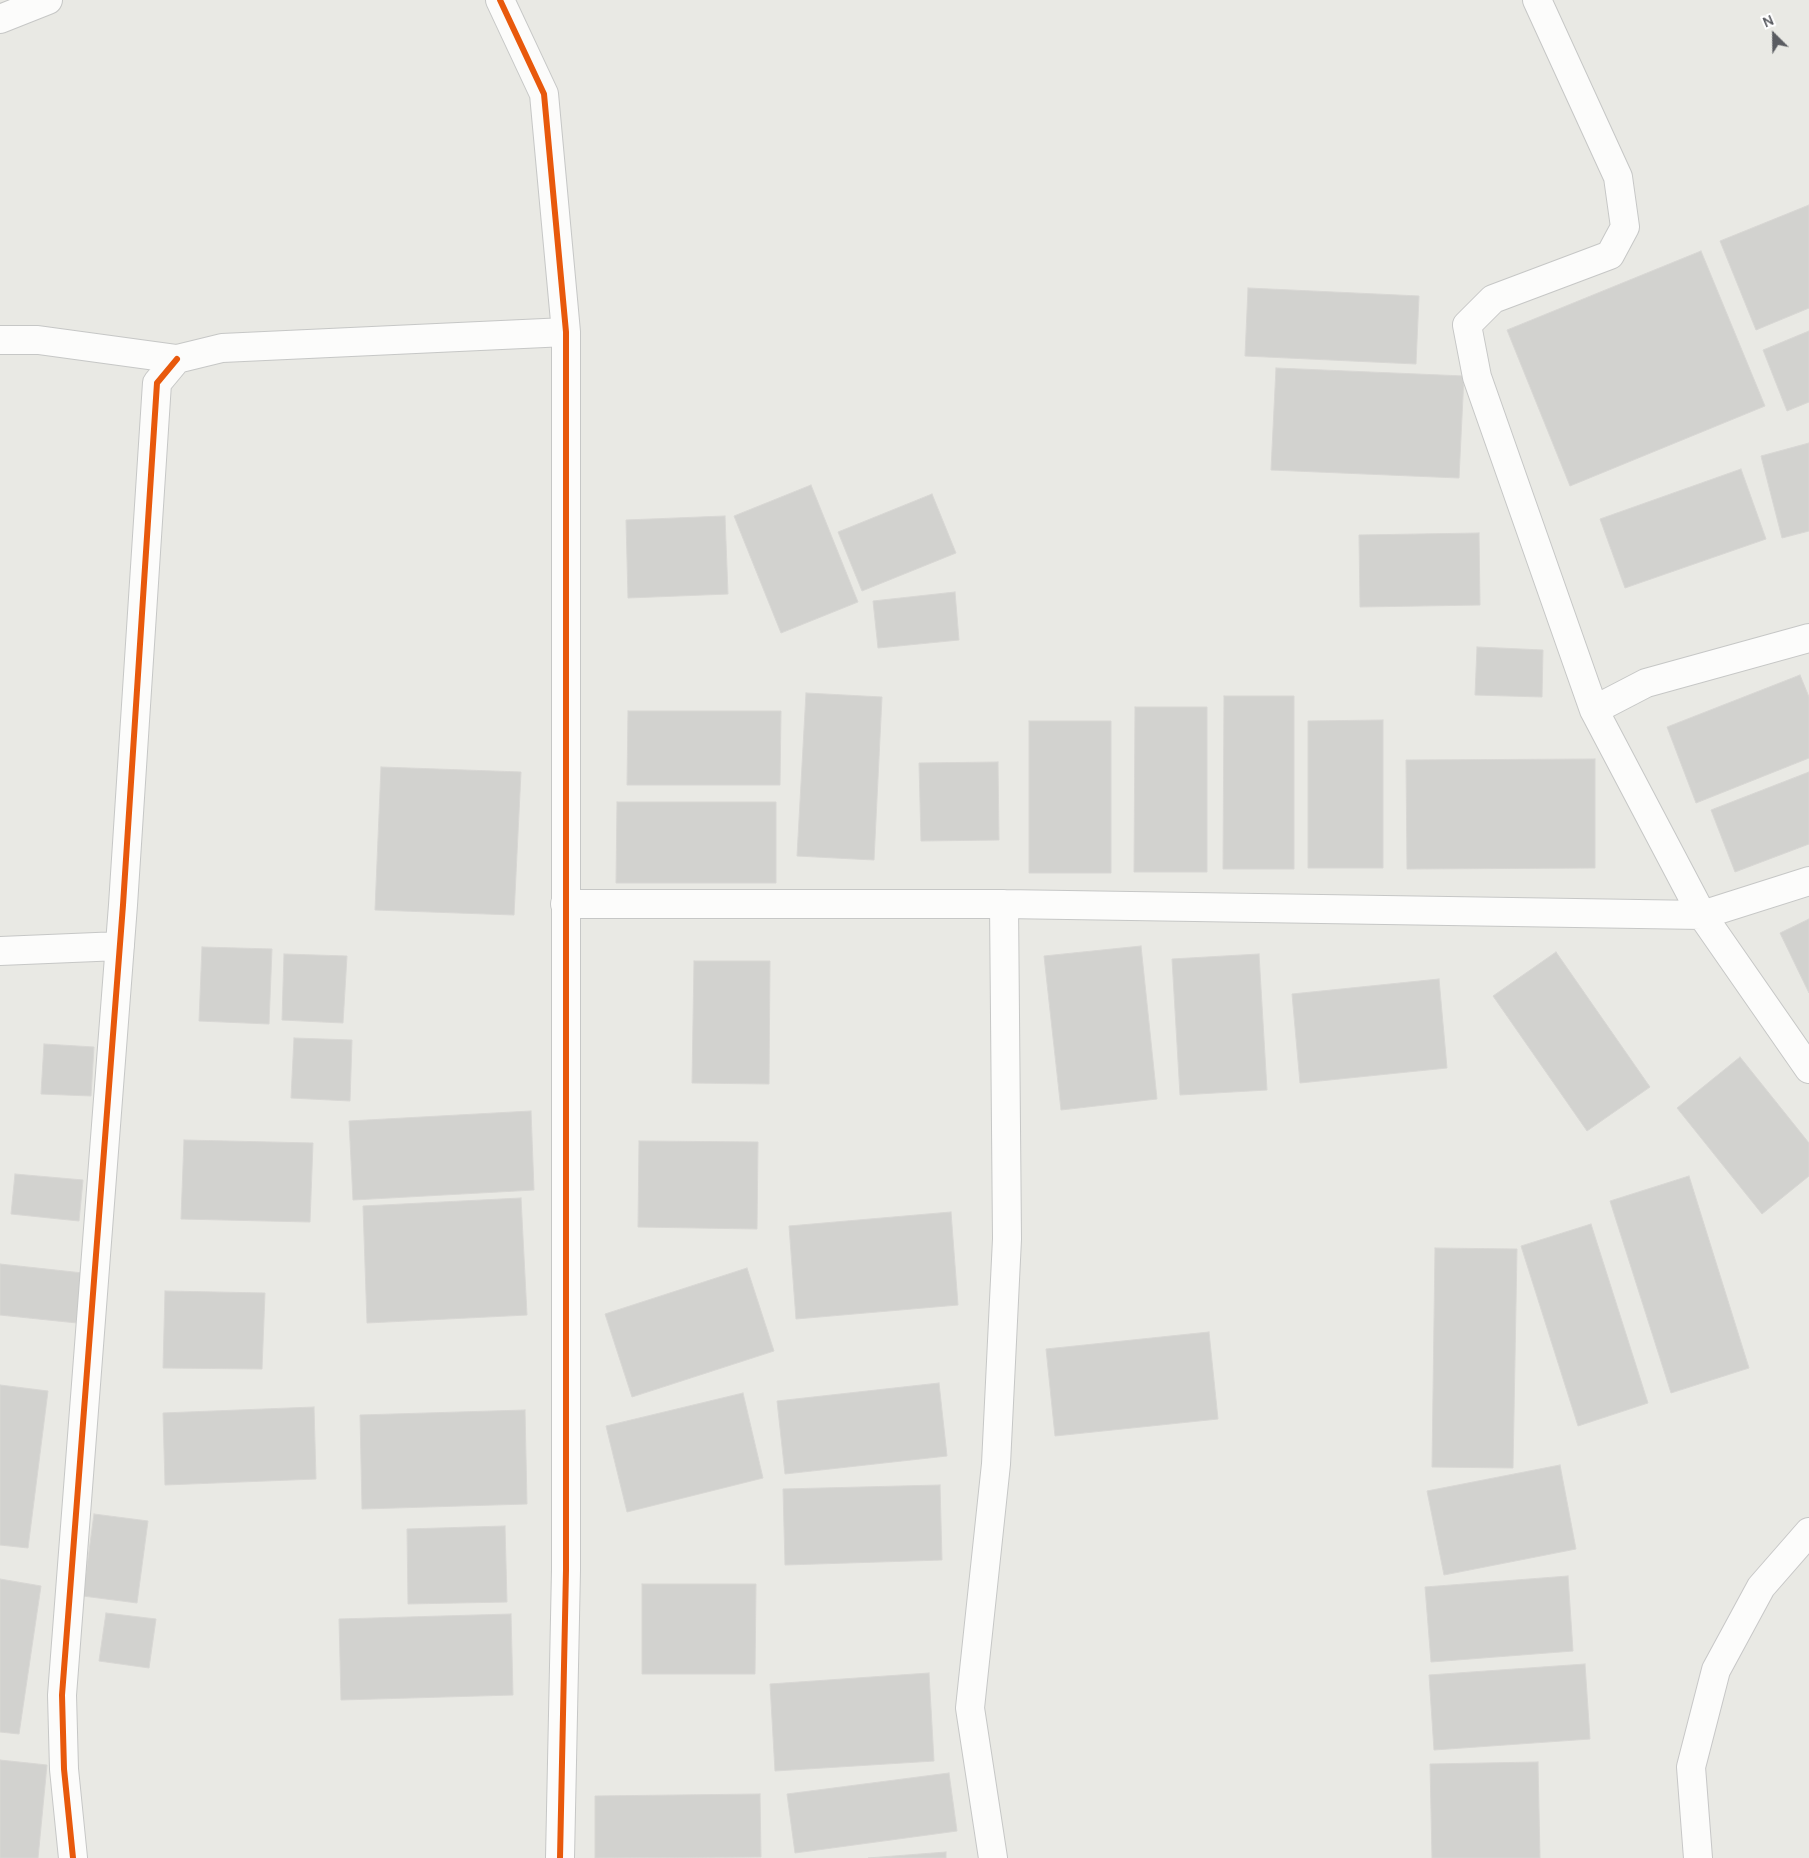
<!DOCTYPE html>
<style>
body{margin:0}
#map{position:relative;width:1809px;height:1858px;overflow:hidden;background:#e9e9e4;font-family:Manrope,sans-serif}
canvas{display:block}
.north{position:absolute;left:1749px;top:10px;width:50px;height:50px;-webkit-text-stroke:4px #fff;paint-order:stroke;rotate:337deg;font-size:14px;font-weight:700;line-height:20px;text-align:center;color:#5a5c61}
.north::after{content:'';display:block;margin:auto;width:18px;height:22px;background:#5a5c61;clip-path:polygon(50% 0,100% 100%,50% 72%,0 100%)}
</style>
<div id="map">
<canvas width="1809" height="1858"></canvas>
<div class="north">N</div>
</div>
<script>
const context = document.querySelector('canvas').getContext('2d');
context.lineJoin = 'round';
function paint(path, color) { context.fillStyle = color; context.fill(path, 'evenodd'); }
const poly = rows => new Path2D(rows.map(r => 'M' + r).join(''));
function stroke(path, color, width, dash) { context.strokeStyle = color; context.lineWidth = width; context.lineCap = dash ? 'butt' : 'round'; context.setLineDash(dash || []); context.stroke(path); }
const building = poly([
 [1809,205,1809,308,1756,330,1720,241,1809,205],
 [1701,251,1765,406,1570,486,1507,330,1701,251],
 [1248,288,1419,296,1416,364,1245,356,1248,288],
 [1809,331,1809,402,1787,411,1763,350,1809,331],
 [1276,368,1464,376,1459,478,1271,470,1276,368],
 [1809,443,1809,531,1782,538,1761,456,1809,443],
 [1741,469,1766,539,1625,588,1600,519,1741,469],
 [811,485,858,602,781,633,734,516,811,485],
 [932,494,956,553,862,591,838,532,932,494],
 [725,516,728,594,628,598,626,520,725,516],
 [1479,533,1480,605,1360,607,1359,535,1479,533],
 [955,592,959,640,878,648,873,601,955,592],
 [1477,647,1543,650,1542,697,1475,695,1477,647],
 [1800,675,1809,697,1809,758,1696,803,1667,727,1800,675],
 [806,693,882,697,874,860,797,856,806,693],
 [1224,696,1294,696,1294,869,1223,869,1224,696],
 [1135,707,1207,707,1207,872,1134,872,1135,707],
 [628,711,781,711,780,785,627,785,628,711],
 [1383,720,1383,868,1308,868,1308,721,1383,720],
 [1029,721,1111,721,1111,873,1029,873,1029,721],
 [1595,759,1595,868,1407,869,1406,760,1595,759],
 [998,762,999,840,921,841,919,763,998,762],
 [381,767,521,772,514,915,375,910,381,767],
 [1809,772,1809,844,1735,872,1711,810,1809,772],
 [617,802,776,802,776,883,616,883,617,802],
 [1809,919,1809,993,1780,933,1809,919],
 [1141,946,1157,1099,1061,1110,1044,956,1141,946],
 [202,947,272,949,269,1024,199,1021,202,947],
 [1556,952,1650,1087,1587,1131,1493,996,1556,952],
 [284,954,347,956,343,1023,282,1020,284,954],
 [1259,954,1267,1090,1180,1095,1172,959,1259,954],
 [694,961,770,961,769,1084,692,1083,694,961],
 [1439,979,1447,1068,1300,1083,1292,994,1439,979],
 [294,1038,352,1040,350,1101,291,1098,294,1038],
 [44,1044,94,1047,91,1096,41,1094,44,1044],
 [1740,1057,1809,1143,1809,1176,1762,1214,1677,1108,1740,1057],
 [531,1111,534,1190,353,1200,349,1121,531,1111],
 [184,1140,313,1143,310,1222,181,1219,184,1140],
 [639,1141,758,1142,757,1229,638,1227,639,1141],
 [15,1174,83,1180,79,1221,11,1214,15,1174],
 [1689,1176,1749,1368,1671,1393,1610,1201,1689,1176],
 [521,1198,527,1315,367,1323,363,1206,521,1198],
 [951,1212,958,1305,796,1319,789,1226,951,1212],
 [1591,1224,1648,1403,1578,1426,1521,1246,1591,1224],
 [1435,1248,1517,1249,1513,1468,1432,1467,1435,1248],
 [0,1264,83,1273,77,1323,0,1315,0,1264],
 [747,1268,774,1351,632,1397,605,1314,747,1268],
 [165,1291,265,1293,262,1369,163,1368,165,1291],
 [1209,1332,1218,1419,1055,1436,1046,1349,1209,1332],
 [939,1383,947,1456,785,1474,777,1401,939,1383],
 [0,1385,48,1391,28,1548,0,1545,0,1385],
 [743,1393,763,1478,627,1512,606,1426,743,1393],
 [314,1407,316,1479,165,1485,163,1413,314,1407],
 [525,1410,527,1504,362,1509,360,1415,525,1410],
 [1560,1465,1576,1549,1444,1575,1427,1491,1560,1465],
 [940,1485,942,1560,785,1565,783,1489,940,1485],
 [94,1514,148,1521,137,1603,83,1596,94,1514],
 [505,1526,507,1602,408,1604,407,1529,505,1526],
 [1568,1576,1573,1651,1431,1662,1425,1587,1568,1576],
 [0,1579,41,1586,19,1734,0,1732,0,1579],
 [642,1584,756,1584,755,1674,642,1674,642,1584],
 [106,1613,156,1619,149,1668,99,1661,106,1613],
 [511,1614,513,1695,341,1700,339,1619,511,1614],
 [1585,1664,1590,1739,1434,1750,1429,1675,1585,1664],
 [929,1673,934,1761,775,1771,770,1684,929,1673],
 [0,1760,47,1765,38,1858,0,1858,0,1760],
 [1538,1762,1540,1858,1432,1858,1430,1764,1538,1762],
 [949,1773,957,1831,795,1853,787,1794,949,1773],
 [760,1794,761,1857,595,1858,595,1796,760,1794],
 [946,1852,946,1858,868,1858,946,1852]
]);
paint(building, '#d2d2cf');
stroke(building, '#d8d7d4', 1);
const street = poly([
 [500,0,544,94,566,332,566,1570,560,1858],
 [1537,0,1618,177,1625,227,1610,255,1493,299,1467,325,1477,377,1594,710,1702,915,1809,1069],
 [0,19,48,0],
 [0,340,38,340,177,359,222,348,566,332],
 [1594,710,1646,683,1809,638],
 [565,904,1004,904,1702,915,1809,881],
 [0,951,120,946],
 [73,1858,64,1769,62,1695,123,905,157,383,177,359],
 [993,1858,970,1708,996,1464,1007,1239,1004,904]
]);
const secondary = poly([
 [1698,1858,1691,1767,1716,1670,1761,1587,1809,1532]
]);
stroke(street, '#c6c7c6', 30);
stroke(secondary, '#c7c7c7', 30);
stroke(street, '#fcfcfb', 28);
stroke(secondary, '#fcfcfb', 28);
stroke(poly([
 [500,0,544,94,566,332,566,1570,560,1858],
 [73,1858,64,1769,62,1695,123,905,157,383,177,359]
]), '#e8590c', 6);
</script>
